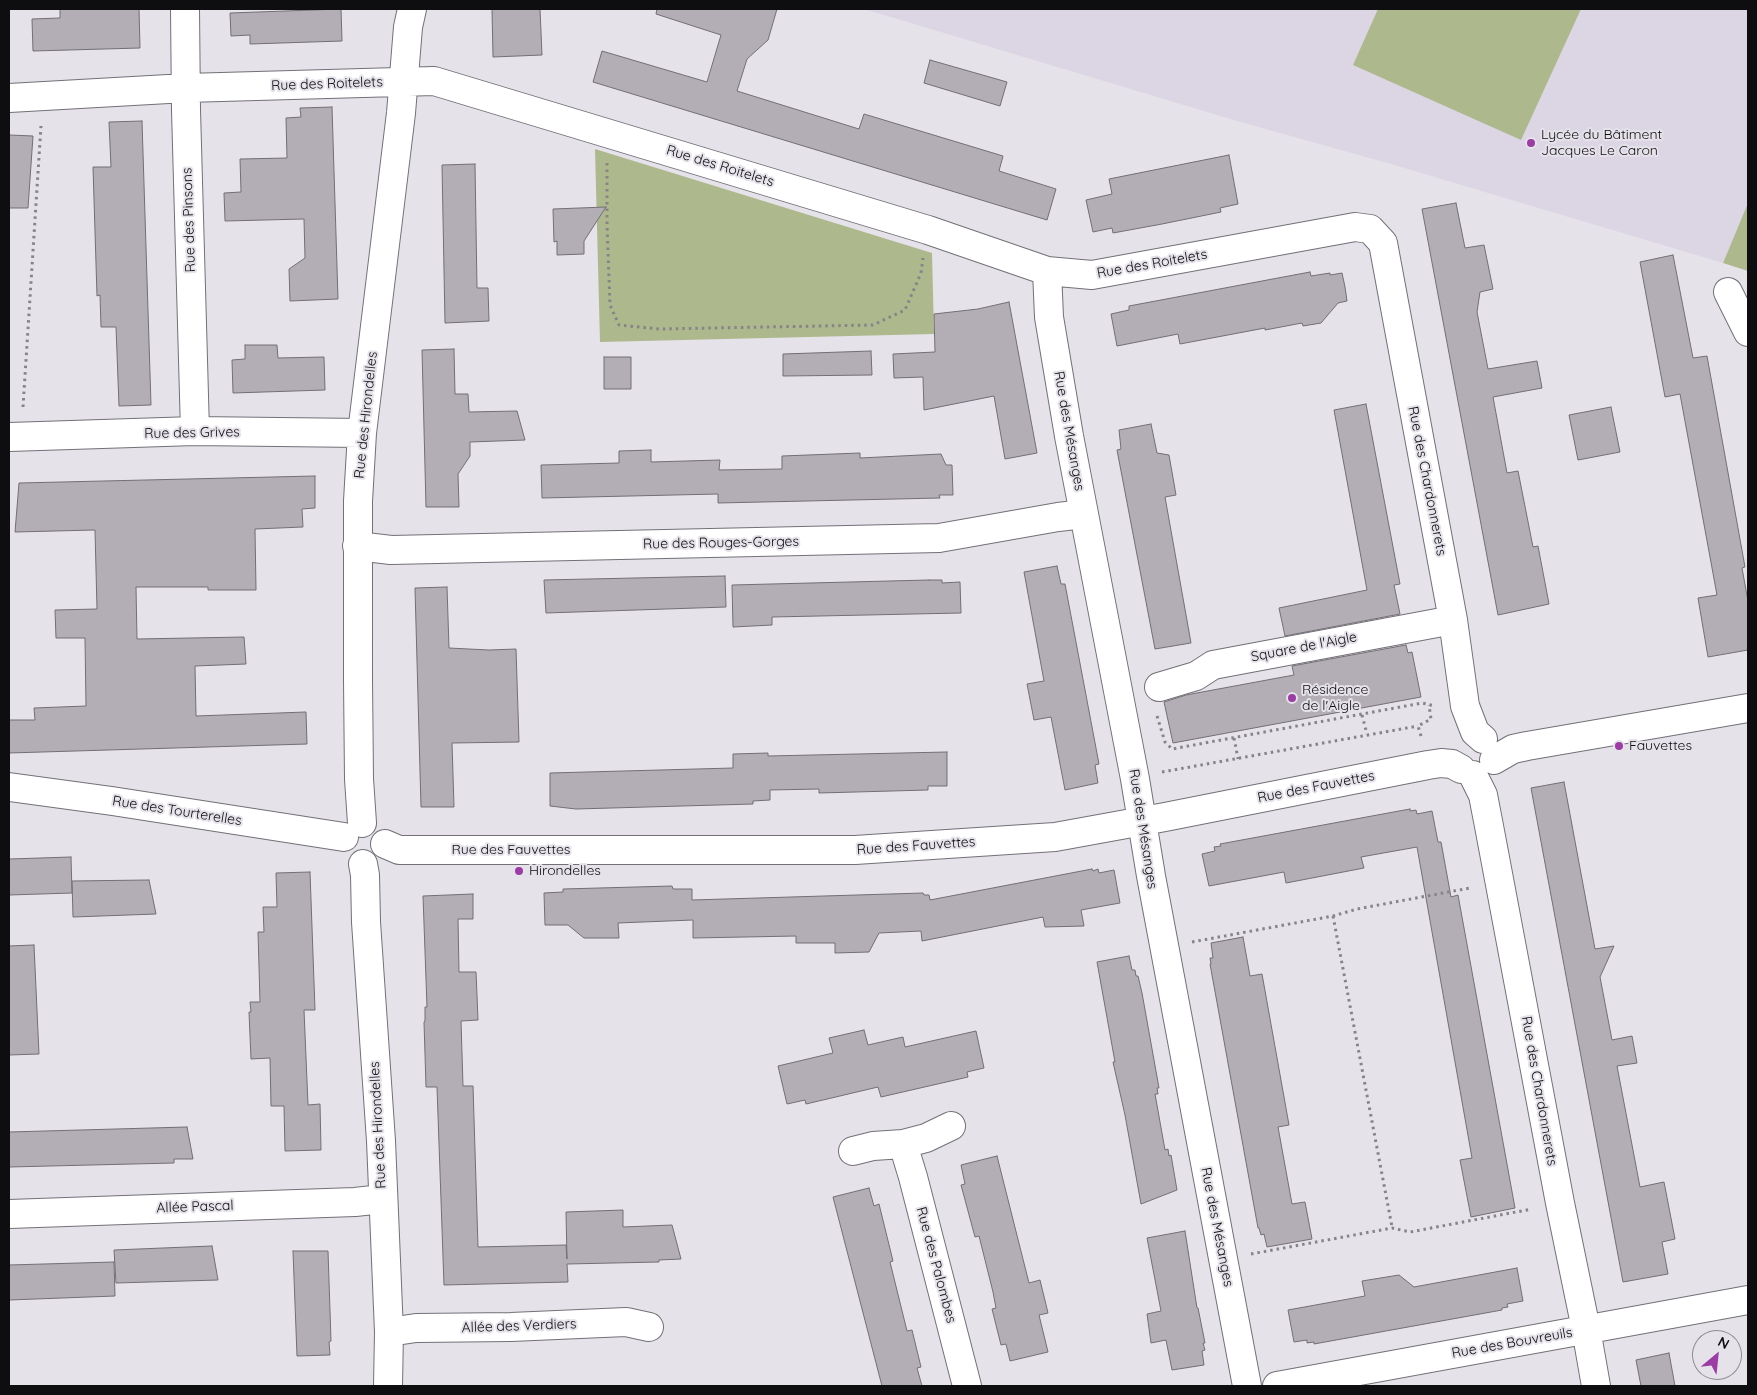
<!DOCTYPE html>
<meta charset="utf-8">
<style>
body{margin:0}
#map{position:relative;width:1757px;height:1395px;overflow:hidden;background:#e5e2ea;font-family:Quicksand,sans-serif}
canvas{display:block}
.frame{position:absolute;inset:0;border:10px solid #0e0d10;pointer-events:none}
.north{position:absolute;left:1692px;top:1330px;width:50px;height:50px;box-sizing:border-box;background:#e5e2ea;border:1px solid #8f8d93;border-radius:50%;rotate:28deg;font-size:14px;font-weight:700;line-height:20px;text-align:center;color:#0e0d10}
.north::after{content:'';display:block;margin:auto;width:18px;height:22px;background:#9b3da5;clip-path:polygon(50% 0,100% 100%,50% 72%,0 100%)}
</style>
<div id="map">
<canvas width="1757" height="1395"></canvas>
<div class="frame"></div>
<div class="north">N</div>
</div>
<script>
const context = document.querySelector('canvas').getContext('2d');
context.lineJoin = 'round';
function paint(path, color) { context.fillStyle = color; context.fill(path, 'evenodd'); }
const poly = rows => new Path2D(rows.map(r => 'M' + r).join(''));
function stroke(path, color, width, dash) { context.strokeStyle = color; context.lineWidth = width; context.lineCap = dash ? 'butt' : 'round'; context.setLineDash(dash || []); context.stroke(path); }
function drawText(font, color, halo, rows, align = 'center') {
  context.font = font + ' Quicksand,sans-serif'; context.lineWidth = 4; context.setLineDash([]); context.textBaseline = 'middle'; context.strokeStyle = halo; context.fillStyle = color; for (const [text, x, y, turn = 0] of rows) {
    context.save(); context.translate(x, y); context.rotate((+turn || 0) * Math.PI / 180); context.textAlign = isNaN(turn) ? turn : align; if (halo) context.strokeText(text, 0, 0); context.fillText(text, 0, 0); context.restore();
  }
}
paint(poly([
 [864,9,1748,9,1748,203,1723,263,1391,164,1237,121]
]), '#dcd6e4');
paint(poly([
 [1378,9,1581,9,1521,140,1353,65],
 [595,149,932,253,934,334,600,342],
 [1748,203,1748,271,1723,263]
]), '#aeb88d');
const building = poly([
 [60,9,139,9,140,48,33,51,32,19,60,18,60,9],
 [341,9,342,41,250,44,250,35,231,36,230,13,341,9],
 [492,9,540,9,542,55,493,57,492,9],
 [657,9,777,9,768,40,747,59,737,91,859,129,864,114,1003,156,999,171,1056,189,1047,220,593,82,602,51,707,82,721,35,656,14,657,9],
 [930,60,1007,82,1000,106,924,83,930,60],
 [332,107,338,299,290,301,289,269,305,258,304,219,225,221,224,193,241,192,240,159,287,158,286,118,301,117,300,108,332,107],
 [142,121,151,405,119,406,116,327,101,327,100,295,97,296,93,167,111,167,109,122,142,121],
 [9,135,33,136,28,208,9,208,9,135],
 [1229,155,1238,204,1220,208,1221,212,1162,224,1113,233,1112,228,1093,232,1086,200,1112,194,1109,179,1229,155],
 [475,164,477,288,488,288,489,321,445,323,442,165,475,164],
 [1456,203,1465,248,1484,245,1493,289,1480,292,1477,312,1488,369,1537,361,1542,388,1493,397,1507,473,1518,471,1533,547,1538,546,1549,604,1498,615,1422,209,1456,203],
 [606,207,584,241,584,254,557,255,557,241,554,242,553,209,606,207],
 [1673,255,1693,358,1707,356,1745,567,1742,568,1748,601,1748,650,1708,657,1698,598,1717,595,1680,394,1665,397,1640,262,1673,255],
 [1310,272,1311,276,1330,273,1330,275,1342,273,1345,287,1347,301,1338,303,1321,323,1303,326,1302,323,1265,330,1265,328,1180,344,1178,334,1117,346,1111,314,1129,310,1129,306,1310,272],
 [1009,302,1037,453,1005,459,994,396,924,410,923,377,894,378,893,354,935,352,934,314,978,309,1009,302],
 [245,345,277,345,278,358,324,357,325,390,233,393,232,360,245,359,245,345],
 [454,349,455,394,468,394,469,412,517,411,525,440,470,442,470,456,458,474,459,507,426,507,422,350,454,349],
 [871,351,872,375,783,376,783,354,871,351],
 [604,357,631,357,631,389,604,389,604,357],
 [1366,404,1400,584,1394,585,1400,614,1285,636,1279,608,1367,590,1334,410,1366,404],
 [1611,407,1620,452,1578,460,1569,415,1611,407],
 [1151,424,1157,453,1169,455,1176,495,1165,497,1191,643,1155,649,1117,450,1121,449,1119,430,1151,424],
 [651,450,651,462,720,460,719,470,782,469,782,456,860,453,860,458,941,454,946,465,952,465,953,495,939,495,940,498,718,503,718,494,542,498,541,465,619,463,619,451,651,450],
 [315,476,315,508,302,509,303,527,255,529,256,590,208,590,208,587,136,587,137,639,244,637,246,664,195,666,196,716,306,712,307,744,9,753,9,720,35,720,34,708,86,706,85,638,56,638,55,610,97,609,95,530,15,532,19,483,315,476],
 [1057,566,1061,584,1065,584,1099,764,1095,765,1098,783,1065,790,1051,717,1034,720,1027,684,1044,681,1024,572,1057,566],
 [725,576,726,607,546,613,544,580,725,576],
 [929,580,942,580,942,583,960,582,961,613,772,617,772,625,733,627,732,585,929,580],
 [447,587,449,648,489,650,516,649,519,742,452,743,454,807,421,807,415,588,447,587],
 [1406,645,1408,653,1412,652,1421,697,1173,743,1164,702,1186,695,1294,675,1292,666,1406,645],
 [947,752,947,786,928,786,928,790,819,793,819,789,770,790,770,800,753,801,753,804,576,809,550,806,550,773,733,768,733,754,768,753,768,756,947,752],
 [1564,782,1595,949,1614,946,1600,977,1612,1040,1632,1036,1637,1063,1617,1066,1640,1187,1664,1182,1675,1239,1662,1242,1668,1274,1623,1282,1531,788,1564,782],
 [1410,809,1410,811,1416,810,1417,814,1432,811,1438,842,1441,842,1451,897,1458,895,1515,1208,1471,1217,1460,1160,1472,1158,1417,847,1361,857,1364,868,1286,883,1284,872,1209,886,1202,854,1215,851,1214,847,1221,846,1220,844,1410,809],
 [71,857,72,893,9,895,9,859,71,857],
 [1092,869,1093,871,1098,869,1099,873,1114,870,1120,903,1081,910,1084,926,1045,927,1043,917,922,941,921,931,879,933,869,952,835,953,835,943,796,943,796,936,693,938,693,920,618,923,619,938,584,938,568,925,545,925,544,893,563,892,563,889,672,886,673,889,692,889,692,900,923,893,924,895,929,895,930,900,1092,869],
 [310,872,315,1010,304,1010,308,1105,320,1104,321,1150,285,1151,284,1106,271,1106,270,1058,251,1059,249,1012,251,1012,250,1002,260,1002,258,932,264,932,263,907,277,907,276,873,310,872],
 [149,880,156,914,73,917,72,881,149,880],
 [473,894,473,919,458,919,459,972,476,972,478,1020,461,1021,463,1086,473,1086,478,1247,566,1245,567,1259,566,1212,623,1210,623,1227,672,1225,681,1259,659,1260,659,1262,567,1264,568,1282,444,1285,437,1087,426,1087,424,1022,425,1021,425,1007,427,1007,423,896,473,894],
 [1243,937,1250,976,1262,974,1289,1125,1278,1127,1292,1204,1305,1202,1312,1239,1267,1247,1264,1234,1261,1235,1259,1228,1258,1228,1210,964,1211,964,1210,958,1213,958,1211,943,1243,937],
 [34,945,39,1054,9,1055,9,946,34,945],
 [1129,956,1132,970,1135,970,1136,976,1138,976,1142,993,1159,1088,1157,1088,1158,1094,1155,1094,1165,1150,1168,1149,1169,1156,1171,1155,1177,1190,1141,1204,1125,1115,1113,1062,1115,1062,1097,962,1129,956],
 [864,1030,868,1045,903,1037,905,1047,976,1031,984,1068,967,1072,968,1077,881,1097,878,1087,806,1104,805,1100,787,1104,778,1066,833,1053,829,1038,864,1030],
 [187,1127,193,1159,174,1159,174,1163,9,1167,9,1132,187,1127],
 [997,1156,1029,1283,1040,1280,1048,1313,1039,1315,1048,1352,1010,1361,1006,1344,1001,1345,992,1309,996,1308,993,1292,979,1236,975,1237,961,1185,965,1184,961,1165,997,1156],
 [869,1188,874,1206,879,1204,893,1261,890,1262,907,1331,912,1330,921,1367,917,1368,922,1386,882,1386,833,1197,869,1188],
 [1185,1231,1197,1308,1198,1308,1205,1343,1203,1343,1205,1350,1202,1351,1204,1365,1172,1370,1166,1340,1151,1343,1147,1314,1161,1311,1147,1238,1185,1231],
 [212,1246,218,1280,116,1283,114,1250,212,1246],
 [293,1251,328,1251,331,1341,329,1342,330,1355,297,1356,293,1251],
 [114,1262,115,1296,9,1300,9,1265,114,1262],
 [1517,1268,1523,1301,1507,1304,1508,1307,1502,1308,1502,1310,1314,1344,1314,1342,1307,1343,1307,1340,1294,1342,1288,1310,1365,1296,1362,1281,1399,1275,1414,1287,1517,1268],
 [1669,1353,1675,1386,1641,1386,1636,1360,1669,1353]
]);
paint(building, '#b3aeb5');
stroke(building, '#736e74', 1);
const minor = poly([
 [185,9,186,110,195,431],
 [9,98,186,88,434,81,928,230,1047,271,1092,275,1355,227,1370,229,1383,243,1453,620,1465,706,1475,732,1483,739],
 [1047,271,1049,317,1069,436,1135,779,1151,876,1247,1386],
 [1728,292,1748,332],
 [9,437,195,431,362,433],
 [357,546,391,550,939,538,1058,517,1084,514],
 [1159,687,1196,676,1213,665,1453,620],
 [1494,760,1513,749,1527,746,1748,708],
 [1473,775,1483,795,1489,826,1560,1203,1586,1329,1596,1386],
 [9,787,112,801,344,837],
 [362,823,359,779,358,680,358,501,362,433,401,113,408,27,412,9],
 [385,844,399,850,855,850,1055,837,1165,817,1428,765,1441,763,1452,764,1461,769],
 [363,864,365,875,366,922,381,1141,389,1332,388,1386],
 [903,1144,913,1177,967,1386],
 [853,1151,873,1146,903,1144,926,1138,951,1126],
 [9,1214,355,1202,382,1199],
 [389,1332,416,1328,511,1327,626,1322,649,1327],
 [1277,1386,1748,1300]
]);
stroke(minor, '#737077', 30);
stroke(poly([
 [607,163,607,224,610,305,619,325,659,329,873,325,905,310,921,273,923,258],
 [23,407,41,126],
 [1362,715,1367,734],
 [1157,716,1165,742,1172,749,1422,703,1435,706],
 [1421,736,1418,726,1431,719,1429,705],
 [1234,738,1238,759],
 [1162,772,1418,726],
 [1333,916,1392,1227],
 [1192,942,1333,916,1357,909,1470,888],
 [1251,1254,1392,1228,1410,1232,1532,1209]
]), '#868389', 3, [2.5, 4]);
stroke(minor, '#fff', 28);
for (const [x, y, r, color] of [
 [1531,143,5,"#9b3da5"],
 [1292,698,5,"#9b3da5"],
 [1619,746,5,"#9b3da5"],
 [519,871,5,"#9b3da5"]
]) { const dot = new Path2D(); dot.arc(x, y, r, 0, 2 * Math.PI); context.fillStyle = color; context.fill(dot); stroke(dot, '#e5e2ea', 2); }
drawText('14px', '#0e0d10', '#e5e2ea', [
 ["Rue des Roitelets",327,84,-2],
 ["Rue des Roitelets",720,166,17],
 ["Rue des Pinsons",189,220,-92],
 ["Rue des Roitelets",1152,264,-10],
 ["Rue des Hirondelles",366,415,-84],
 ["Rue des Mésanges",1069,431,80],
 ["Rue des Grives",192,433,-1],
 ["Rue des Chardonnerets",1427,481,79],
 ["Rue des Rouges-Gorges",721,543,-1],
 ["Square de l'Aigle",1304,647,-11],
 ["Rue des Fauvettes",1316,787,-11],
 ["Rue des Tourterelles",177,811,9],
 ["Rue des Mésanges",1143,829,81],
 ["Rue des Fauvettes",916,846,-4],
 ["Rue des Fauvettes",511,850],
 ["Rue des Chardonnerets",1539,1091,80],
 ["Rue des Hirondelles",378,1125,-93],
 ["Allée Pascal",195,1207,-2],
 ["Rue des Mésanges",1217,1227,79],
 ["Rue des Palombes",936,1265,75],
 ["Allée des Verdiers",519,1326,-2],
 ["Rue des Bouvreuils",1512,1343,-10]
]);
drawText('14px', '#0e0d10', '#e5e2ea', [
 ["Lycée du Bâtiment",1541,135],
 ["Jacques Le Caron",1541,151],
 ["Résidence",1302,690],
 ["de l'Aigle",1302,706],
 ["Fauvettes",1629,746],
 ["Hirondelles",529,871]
], 'left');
</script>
